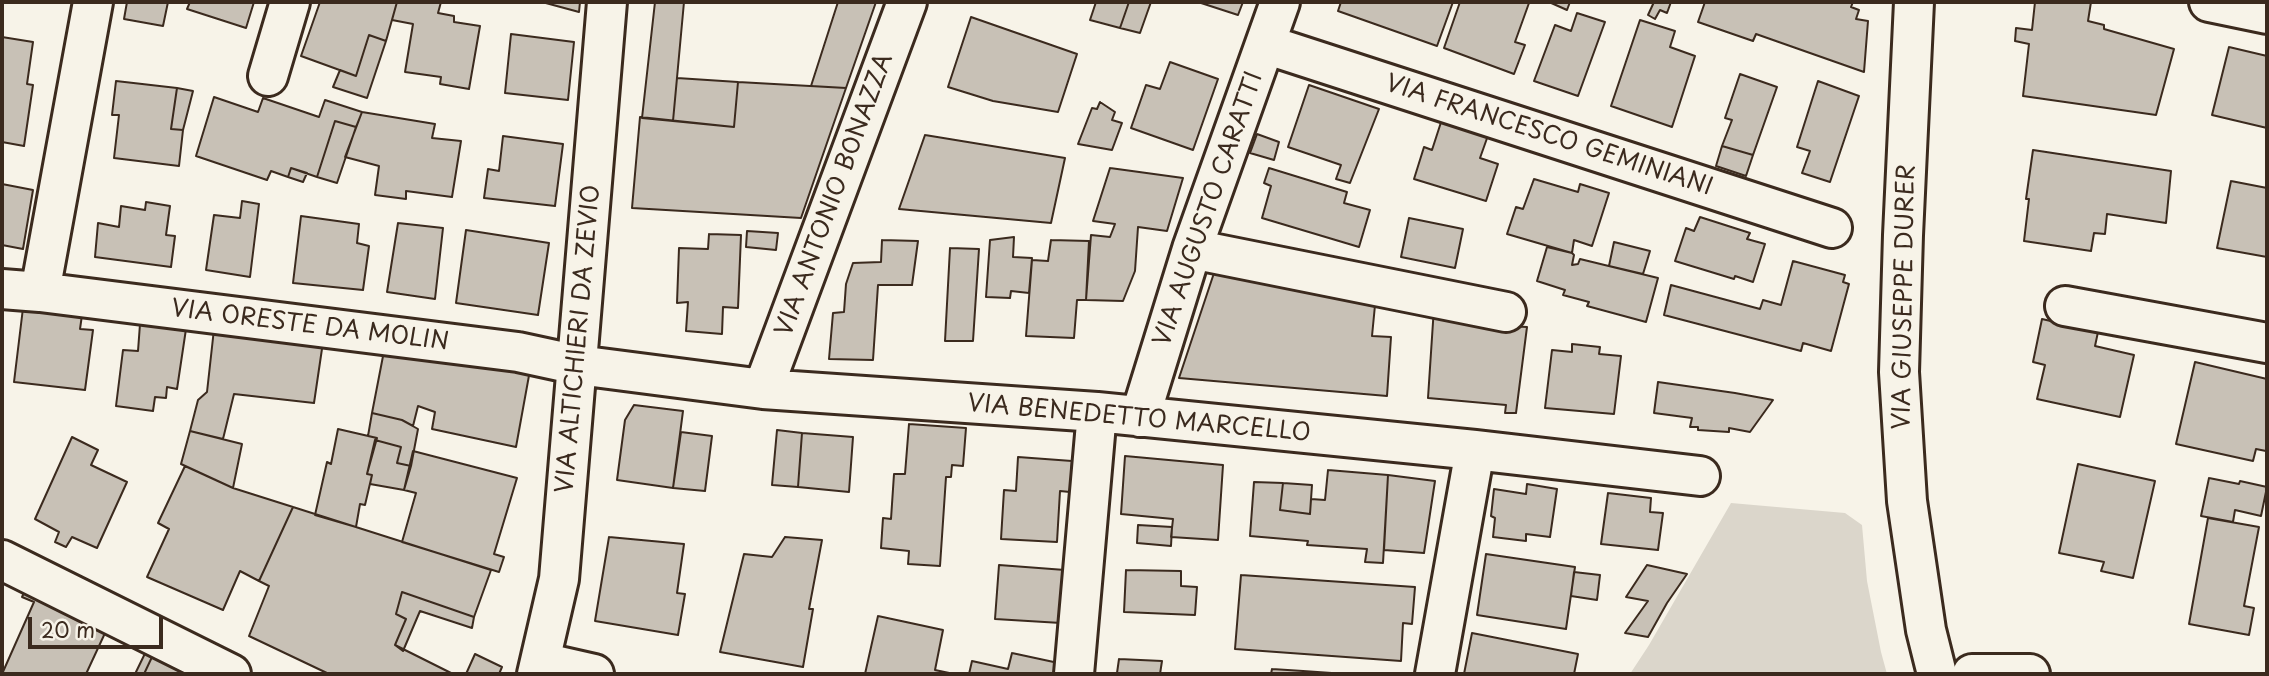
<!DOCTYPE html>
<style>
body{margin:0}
#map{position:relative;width:2269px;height:676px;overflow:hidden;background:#f7f3e8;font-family:"Playpen Sans",sans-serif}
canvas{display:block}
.frame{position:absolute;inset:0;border:4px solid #3b2a1e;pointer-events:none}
.scale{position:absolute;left:28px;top:617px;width:135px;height:32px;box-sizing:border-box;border:4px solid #3b2a1e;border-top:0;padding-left:9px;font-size:21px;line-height:24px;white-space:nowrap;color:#3b2a1e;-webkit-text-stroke:5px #f7f3e8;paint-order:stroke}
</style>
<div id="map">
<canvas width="2269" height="676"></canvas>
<div class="frame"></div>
<div class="scale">20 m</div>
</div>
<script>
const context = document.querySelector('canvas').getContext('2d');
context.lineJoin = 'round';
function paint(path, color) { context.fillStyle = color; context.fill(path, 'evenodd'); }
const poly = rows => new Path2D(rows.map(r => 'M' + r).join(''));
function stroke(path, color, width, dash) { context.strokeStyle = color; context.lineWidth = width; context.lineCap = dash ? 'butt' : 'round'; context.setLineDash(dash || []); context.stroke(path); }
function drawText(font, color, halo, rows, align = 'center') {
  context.font = font + ' "Playpen Sans",sans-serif'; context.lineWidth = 5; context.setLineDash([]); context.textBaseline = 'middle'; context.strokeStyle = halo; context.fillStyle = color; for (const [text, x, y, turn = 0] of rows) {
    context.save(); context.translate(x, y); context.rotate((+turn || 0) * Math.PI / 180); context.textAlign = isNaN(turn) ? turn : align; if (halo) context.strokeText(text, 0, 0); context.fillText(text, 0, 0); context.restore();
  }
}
paint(poly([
 [1731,503,1845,513,1862,525,1867,581,1881,652,1887,674,1630,674,1649,645]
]), '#dbd6cb');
const building = poly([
 [127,2,168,2,163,26,124,19,127,2],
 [190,2,254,2,246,28,187,9,190,2],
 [320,2,397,2,386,41,369,35,356,76,301,56,320,2],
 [397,2,441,2,438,13,454,16,454,22,480,26,469,89,440,84,441,77,405,72,413,24,392,20,397,2],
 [542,2,580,2,579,12,542,2],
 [655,2,684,2,673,121,642,118,655,2],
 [838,2,876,2,846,88,811,86,838,2],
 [1096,2,1129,2,1120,28,1090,20,1096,2],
 [1129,2,1151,2,1140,33,1120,28,1129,2],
 [1198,2,1243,2,1238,15,1198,2],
 [1341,2,1453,2,1437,46,1338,11,1341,2],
 [1460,2,1529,3,1515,42,1525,45,1514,74,1444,48,1460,2],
 [1549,2,1570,2,1567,10,1549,2],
 [1654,2,1671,2,1667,13,1660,10,1655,19,1648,15,1654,2],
 [1705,2,1853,2,1851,7,1859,10,1856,19,1868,21,1864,72,1756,34,1753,41,1698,22,1705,2],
 [2035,2,2091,2,2088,21,2104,25,2104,29,2174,49,2156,115,2023,96,2029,44,2015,41,2016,28,2032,30,2035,2],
 [1577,13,1605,22,1578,96,1534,81,1555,25,1571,31,1577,13],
 [971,17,1077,54,1058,112,993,101,948,87,971,17],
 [1640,20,1675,31,1670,47,1695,56,1672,127,1611,106,1640,20],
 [511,34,574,42,568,100,505,93,511,34],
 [369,35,386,41,367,98,333,87,340,70,356,76,369,35],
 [2,37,33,42,27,84,33,85,24,146,2,142,2,37],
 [2229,47,2267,56,2267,128,2212,115,2229,47],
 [1170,62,1218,79,1193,150,1131,128,1146,85,1160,89,1170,62],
 [1740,74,1777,87,1753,155,1722,146,1732,120,1725,118,1740,74],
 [677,78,738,82,734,127,673,121,677,78],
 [116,81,177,88,171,129,183,130,179,166,114,158,119,115,112,115,116,81],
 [1818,81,1859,96,1830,182,1802,173,1810,151,1797,147,1818,81],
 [738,82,846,88,801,218,632,208,640,117,734,127,738,82],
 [1309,85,1379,109,1350,183,1336,179,1341,165,1288,147,1309,85],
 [177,88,193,91,183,130,171,129,177,88],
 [214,97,258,112,263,98,319,117,325,100,362,112,356,127,335,121,317,177,291,168,288,177,271,171,267,180,196,156,214,97],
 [1100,102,1115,112,1112,120,1122,123,1112,150,1078,144,1092,108,1097,109,1100,102],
 [362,112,435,124,432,138,461,141,452,197,406,191,406,199,375,195,379,166,345,157,362,112],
 [1444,113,1491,127,1480,158,1498,164,1486,201,1414,179,1424,147,1432,150,1444,113],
 [335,121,356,127,337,183,317,177,335,121],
 [1257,134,1279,142,1274,160,1250,153,1257,134],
 [925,135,1065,158,1051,223,899,209,925,135],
 [503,136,563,144,555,206,484,198,488,169,499,171,503,136],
 [1722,146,1753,155,1746,176,1716,166,1722,146],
 [2033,150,2171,171,2166,223,2107,214,2105,234,2094,233,2091,251,2024,241,2029,199,2026,199,2033,150],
 [291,168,307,173,303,182,288,177,291,168],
 [1110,168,1183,178,1167,231,1138,227,1135,271,1123,301,1086,300,1091,235,1110,237,1115,224,1093,221,1110,168],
 [1269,168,1347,192,1344,203,1370,210,1359,247,1262,218,1271,186,1264,183,1269,168],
 [1534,179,1578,192,1580,184,1609,193,1592,246,1574,240,1572,253,1507,234,1516,207,1523,209,1534,179],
 [2231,181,2267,188,2267,257,2217,248,2231,181],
 [2,184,33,190,23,249,2,245,2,184],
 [242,201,259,204,250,277,206,270,214,215,240,218,242,201],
 [146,202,170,206,166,235,175,236,171,267,95,257,98,223,119,227,121,206,145,210,146,202],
 [301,216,359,224,357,243,369,246,363,290,293,283,301,216],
 [1700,217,1750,233,1747,239,1765,244,1753,282,1735,276,1734,279,1675,261,1686,228,1694,231,1700,217],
 [1409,218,1463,229,1455,268,1401,257,1409,218],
 [398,223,443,228,435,299,387,292,398,223],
 [466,230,549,243,538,315,456,303,466,230],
 [747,231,778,233,776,250,746,247,747,231],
 [709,234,741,235,738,308,723,307,722,334,686,331,688,302,677,303,679,248,708,249,709,234],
 [1014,237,1013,257,1032,258,1029,293,1011,291,1010,298,986,297,990,240,1014,237],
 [882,240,918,241,912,285,878,285,873,360,829,359,833,313,844,312,846,284,853,263,881,262,882,240],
 [1051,240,1089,241,1086,300,1077,300,1074,338,1026,336,1032,260,1048,261,1051,240],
 [1614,242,1650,251,1643,274,1609,266,1614,242],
 [1547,247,1572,253,1574,255,1572,265,1578,264,1580,259,1658,278,1646,322,1587,306,1589,302,1563,295,1565,290,1537,281,1547,247],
 [950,248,979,249,973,341,945,341,950,248],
 [1218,261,1376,295,1372,336,1391,337,1387,396,1179,378,1218,261],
 [1793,261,1845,275,1843,282,1849,284,1831,351,1803,343,1801,351,1664,315,1671,285,1760,309,1763,300,1781,305,1793,261],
 [1434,307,1468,311,1467,324,1527,327,1516,413,1505,413,1506,405,1428,398,1434,307],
 [23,308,82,315,80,329,93,330,85,390,14,382,23,308],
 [2042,319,2098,332,2095,346,2134,355,2120,417,2037,399,2045,365,2033,362,2042,319],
 [140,324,186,329,177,389,167,387,166,398,155,397,153,411,116,406,123,350,138,351,140,324],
 [214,329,323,342,314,403,234,394,223,439,190,431,198,400,207,392,214,329],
 [1572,344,1600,347,1599,354,1621,356,1614,414,1545,408,1552,350,1572,352,1572,344],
 [384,351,530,370,516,447,432,429,435,412,418,406,413,426,402,420,372,413,384,351],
 [2195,362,2267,379,2267,445,2266,451,2256,449,2253,461,2176,444,2195,362],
 [1658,382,1735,393,1773,400,1750,432,1729,428,1729,432,1698,430,1698,427,1690,427,1692,418,1654,413,1658,382],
 [634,405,683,411,673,488,617,480,625,420,634,405],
 [372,413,402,420,418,429,411,466,397,463,401,447,375,440,377,438,368,436,372,413],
 [909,424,966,428,963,466,952,465,951,477,946,477,940,566,908,564,909,551,881,548,883,518,891,519,894,474,905,474,909,424],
 [338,429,377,438,367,474,372,475,365,505,360,504,356,527,315,515,327,462,331,464,338,429],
 [777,430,802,433,798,487,772,485,777,430],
 [190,431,242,444,233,488,181,464,190,431],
 [681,432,712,436,705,491,673,488,681,432],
 [802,433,853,437,849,492,798,487,802,433],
 [72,437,98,450,91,465,127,482,97,548,72,537,66,547,55,542,59,532,35,519,72,437],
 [375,440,401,447,397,463,411,466,404,490,370,484,372,475,367,474,375,440],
 [413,451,517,478,494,554,504,557,499,572,402,542,416,493,404,490,413,451],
 [1125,456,1223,465,1218,540,1171,537,1173,519,1121,514,1125,456],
 [1018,457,1072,461,1070,492,1060,491,1057,542,1001,539,1004,490,1016,491,1018,457],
 [2078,464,2155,481,2133,578,2101,571,2104,562,2059,553,2078,464],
 [185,466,233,488,293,507,259,581,240,571,223,610,147,577,169,529,158,523,185,466],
 [1328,470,1388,475,1383,563,1365,562,1367,549,1307,545,1308,541,1250,536,1254,482,1283,483,1280,510,1310,514,1311,499,1325,500,1328,470],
 [1388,475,1435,481,1424,553,1384,550,1388,475],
 [2209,478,2239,484,2240,481,2267,487,2261,516,2235,510,2233,522,2201,516,2209,478],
 [1283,483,1312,485,1310,514,1280,510,1283,483],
 [1527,484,1557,489,1550,537,1526,534,1526,541,1493,537,1495,518,1491,516,1494,489,1526,494,1527,484],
 [1608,493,1651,498,1650,512,1663,513,1658,550,1601,544,1608,493],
 [293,507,491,570,474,617,402,592,396,614,406,619,395,645,453,674,329,674,249,636,269,586,259,581,293,507],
 [2208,518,2259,527,2244,606,2254,608,2249,635,2189,624,2208,518],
 [1138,525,1172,527,1171,546,1137,543,1138,525],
 [609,537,684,544,677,593,685,594,678,635,595,621,609,537],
 [785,537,822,540,809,609,813,609,803,667,720,652,744,554,772,557,785,537],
 [1486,554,1575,567,1566,629,1477,615,1486,554],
 [999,565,1065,570,1061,623,995,619,999,565],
 [1647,565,1687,574,1667,603,1648,637,1625,633,1648,601,1626,597,1647,565],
 [1126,570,1181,571,1181,586,1197,587,1195,615,1124,612,1126,570],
 [1574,572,1600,575,1597,600,1571,596,1574,572],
 [1241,575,1415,587,1412,624,1403,623,1401,661,1235,649,1241,575],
 [31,578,112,618,86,674,2,674,34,602,22,597,31,578],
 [402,592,474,617,472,628,420,611,403,651,395,645,406,619,396,614,402,592],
 [878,616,943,630,935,670,954,674,865,674,878,616],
 [1472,633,1578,654,1574,674,1464,674,1472,633],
 [153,637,160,640,144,674,135,674,153,637],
 [160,640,189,674,144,674,160,640],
 [1012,653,1063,664,1061,674,969,674,972,661,1008,669,1012,653],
 [475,654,502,667,499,674,466,674,475,654],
 [1119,659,1162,661,1160,674,1117,673,1119,659],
 [1272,669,1303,671,1303,674,1271,674,1272,669],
 [1303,671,1346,674,1303,674,1303,671]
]);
paint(building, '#c8c1b6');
stroke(building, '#3b2a1e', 2);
const minor = poly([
 [93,2,40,292,518,352,578,365,763,389,1097,412,1475,450,1700,476],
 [2209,2,2267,14],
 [1265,44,1832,228],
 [268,76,290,2],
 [1192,249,1506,312],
 [2,289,40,292],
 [2065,306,2267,343],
 [763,389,907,2],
 [1140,417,1192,249,1280,2],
 [2,560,231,674],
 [541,662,594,674],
 [537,674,559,579,607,2],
 [1074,674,1097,412],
 [1435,674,1475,450],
 [1972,674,2030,674]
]);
const tertiary = poly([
 [1914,2,1903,235,1899,372,1907,501,1926,630,1937,674]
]);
stroke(minor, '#3b2a1e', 44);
stroke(tertiary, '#3b2a1e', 44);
stroke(minor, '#f7f3e8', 38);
stroke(tertiary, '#f7f3e8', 38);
drawText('24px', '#3b2a1e', '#f7f3e8', [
 ["VIA FRANCESCO GEMINIANI",1549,136,18],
 ["VIA ANTONIO BONAZZA",835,195,-70],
 ["VIA AUGUSTO CARATTI",1209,209,-71],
 ["VIA GIUSEPPE DURER",1905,297,-89],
 ["VIA ORESTE DA MOLIN",310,326,7],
 ["VIA ALTICHIERI DA ZEVIO",579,339,-85],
 ["VIA BENEDETTO MARCELLO",1139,419,5]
]);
</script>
